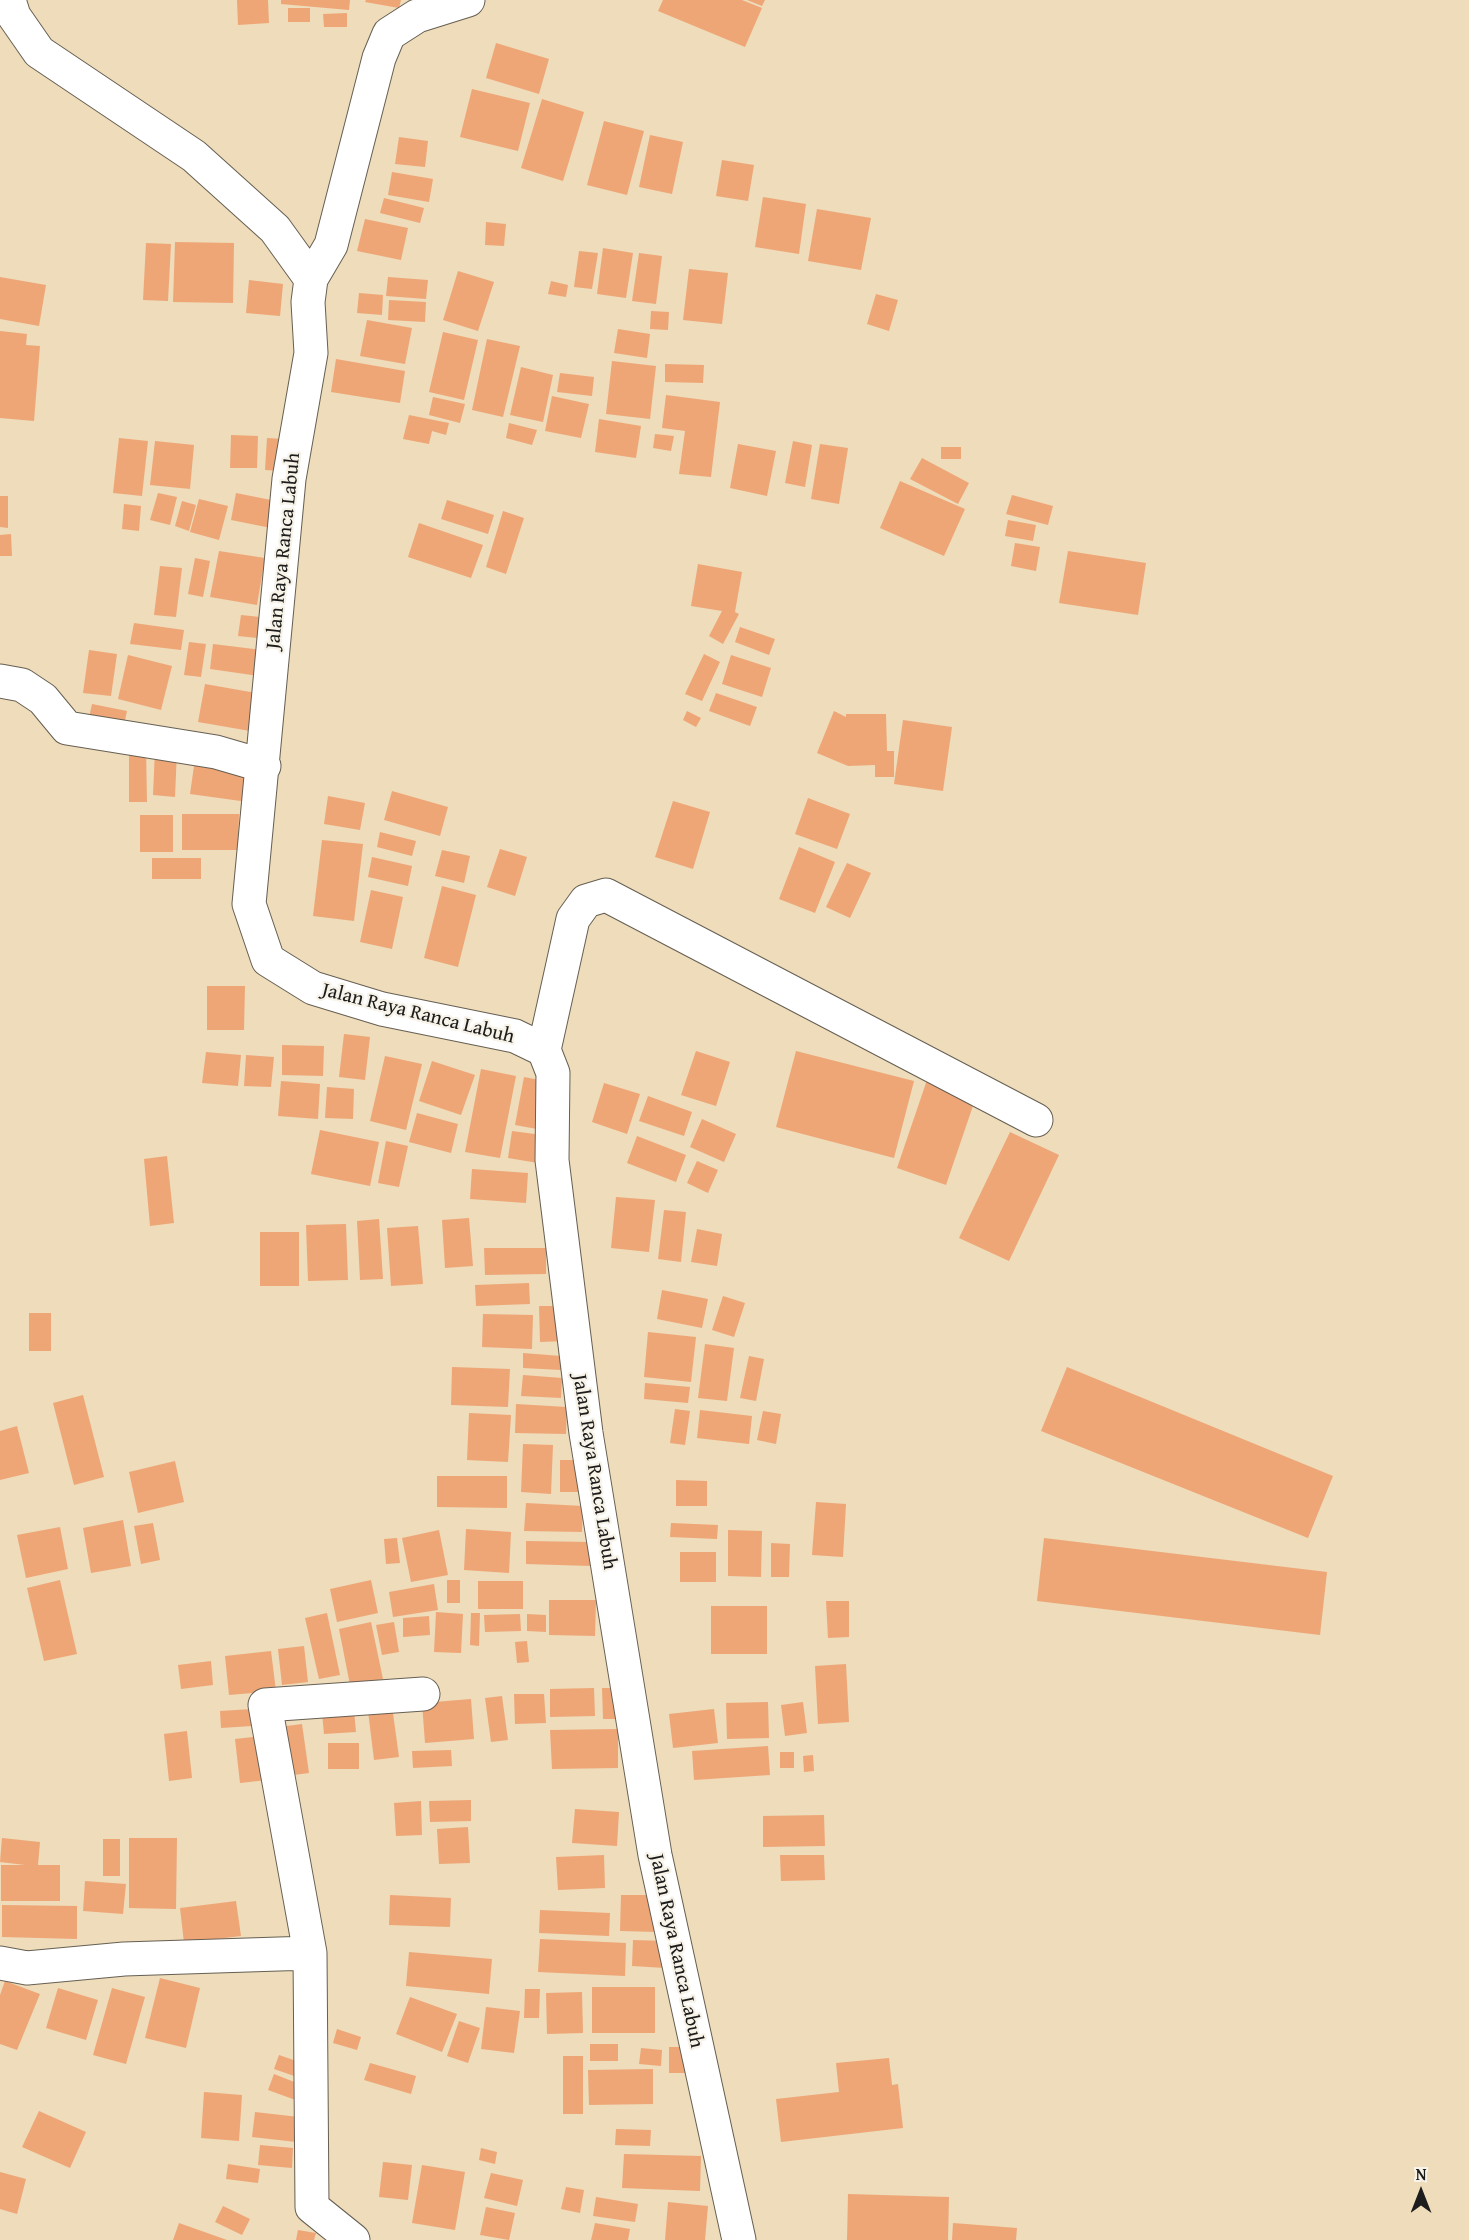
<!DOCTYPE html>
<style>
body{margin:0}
#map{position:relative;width:1469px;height:2240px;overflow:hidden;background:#eedcba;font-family:"Gentium Book Plus",serif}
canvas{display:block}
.north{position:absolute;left:1391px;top:2162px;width:60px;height:60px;-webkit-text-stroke:4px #f7f3e8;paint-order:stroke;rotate:0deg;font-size:16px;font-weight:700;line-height:24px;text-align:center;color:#1c1c1c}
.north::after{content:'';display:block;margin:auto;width:21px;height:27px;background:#1c1c1c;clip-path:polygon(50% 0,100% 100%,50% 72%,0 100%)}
</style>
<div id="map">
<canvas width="1469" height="2240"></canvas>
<div class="north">N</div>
</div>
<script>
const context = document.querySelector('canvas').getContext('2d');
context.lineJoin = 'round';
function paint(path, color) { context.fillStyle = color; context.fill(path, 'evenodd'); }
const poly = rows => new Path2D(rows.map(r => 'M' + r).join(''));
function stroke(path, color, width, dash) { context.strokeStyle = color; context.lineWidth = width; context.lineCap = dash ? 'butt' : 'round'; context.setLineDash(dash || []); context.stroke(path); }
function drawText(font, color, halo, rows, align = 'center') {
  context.font = font + ' "Gentium Book Plus",serif'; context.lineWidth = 4.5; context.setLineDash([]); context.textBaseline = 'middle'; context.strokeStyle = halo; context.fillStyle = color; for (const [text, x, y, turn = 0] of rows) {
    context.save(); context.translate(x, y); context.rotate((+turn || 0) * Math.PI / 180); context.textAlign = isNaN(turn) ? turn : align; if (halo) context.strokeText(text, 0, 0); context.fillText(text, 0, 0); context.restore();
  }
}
paint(poly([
 [237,0,268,0,269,23,238,25],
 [281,0,350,0,349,10,281,4],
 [366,0,401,0,399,8,365,2],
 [663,0,742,0,762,8,745,47,658,11],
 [747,0,765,0,762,6],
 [288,8,310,8,310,22,288,22],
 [347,13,347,27,324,27,323,14],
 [496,43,549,59,539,94,486,78],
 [472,89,530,103,518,151,460,137],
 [542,99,584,112,563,181,521,168],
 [604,121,644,131,627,195,587,185],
 [650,135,683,142,672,194,639,187],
 [399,137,428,141,425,167,395,164],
 [722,160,754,165,748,201,716,196],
 [392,172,433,179,429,202,388,195],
 [763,197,806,204,799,254,755,247],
 [384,198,424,208,420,223,380,213],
 [817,209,871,218,861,270,808,261],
 [365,219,408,228,401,260,357,251],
 [486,222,506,224,504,246,485,245],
 [175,242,234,243,233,303,173,302],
 [146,243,171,244,168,301,143,300],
 [603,248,633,253,626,298,597,294],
 [579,251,598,253,592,289,574,287],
 [639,253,662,256,656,304,632,301],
 [689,269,728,273,722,324,683,320],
 [458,271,494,282,478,331,443,320],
 [0,277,46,285,39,326,0,319],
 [388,277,428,280,426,299,386,296],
 [249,280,283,284,280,316,246,313],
 [551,281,568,285,566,297,548,294],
 [359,293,383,295,382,315,357,313],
 [876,294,898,300,889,331,867,324],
 [389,300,426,302,425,322,388,320],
 [651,311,669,312,668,330,650,329],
 [367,320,412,328,405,364,360,356],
 [618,329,650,334,647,358,614,353],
 [0,331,27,334,26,345,40,346,34,421,0,418],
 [443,332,478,340,464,400,429,392],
 [487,339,520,346,503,417,472,410],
 [336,359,405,371,400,403,331,392],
 [612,361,656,366,650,419,606,414],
 [665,364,704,365,703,383,665,382],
 [521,367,553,375,543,422,510,415],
 [560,373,594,377,592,396,557,392],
 [666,395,720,402,711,477,679,474,685,431,662,428],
 [552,396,589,404,581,438,545,431],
 [433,397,465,404,460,423,429,415],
 [409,415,449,423,446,435,432,431,429,444,403,439],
 [599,419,641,426,636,458,595,452],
 [509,423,537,430,532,445,506,438],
 [655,434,674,436,671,451,653,448],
 [231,435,258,436,257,468,230,468],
 [119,438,148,441,142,496,113,493],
 [267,438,284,439,281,471,265,470],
 [155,441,194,445,190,489,150,485],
 [793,441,812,445,805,487,785,483],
 [738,444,776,451,767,496,730,488],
 [820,444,848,448,839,504,811,499],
 [941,447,961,447,961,459,941,459],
 [922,458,969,483,958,504,910,479],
 [900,481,965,509,944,556,880,528],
 [158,493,177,497,170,525,150,520],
 [236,493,281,502,276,529,231,520],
 [1012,495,1053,506,1048,525,1006,514],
 [0,496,8,496,8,528,0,527],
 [199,499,228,506,219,540,190,532],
 [447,500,494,515,488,534,441,519],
 [182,501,196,505,189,531,175,526],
 [124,504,141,506,139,531,122,529],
 [503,511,524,518,506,574,486,567],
 [1008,520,1036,525,1033,541,1005,536],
 [419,523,483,545,471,578,408,557],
 [11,534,12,556,0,556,0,535],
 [1015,543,1040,547,1036,571,1011,566],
 [219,551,265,558,257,605,210,597],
 [1068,551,1146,563,1138,615,1059,603],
 [195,558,210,561,203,597,188,594],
 [698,564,742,572,735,612,739,614,723,644,709,636,722,611,691,606],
 [160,566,182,568,176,617,154,615],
 [241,615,270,618,267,639,238,636],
 [134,623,184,630,181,650,130,644],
 [740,627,775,639,769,655,735,642],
 [189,642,206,644,201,677,184,675],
 [213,644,262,650,259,676,210,669],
 [89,650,117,654,111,696,83,693],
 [704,654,720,662,702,701,685,694],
 [128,655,172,666,161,710,118,699],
 [731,655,771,668,762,697,722,684],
 [205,684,256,693,250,731,198,722],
 [716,693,757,707,750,726,709,711],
 [92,704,127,711,123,730,88,722],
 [687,711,701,718,696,727,683,720],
 [834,711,846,717,846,714,886,714,887,751,894,751,894,777,875,777,875,765,848,766,817,753],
 [903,720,952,727,943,791,894,784],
 [129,748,146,748,147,802,129,802],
 [155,749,177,750,175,797,153,795],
 [195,759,253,768,248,802,190,794],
 [392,791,448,807,440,836,384,820],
 [328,796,365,803,360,830,324,824],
 [808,798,850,814,837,849,795,834],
 [673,801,710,812,693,869,655,857],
 [182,814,239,814,238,850,182,850],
 [140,815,173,815,173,852,140,852],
 [380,832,416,841,412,856,377,847],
 [322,840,363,844,354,921,313,916],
 [799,847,835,862,815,913,779,899],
 [500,849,527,857,515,896,487,887],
 [442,850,470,856,464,883,435,876],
 [372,857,412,866,408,886,368,877],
 [152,858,201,858,201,879,152,879],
 [847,863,871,873,850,918,826,907],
 [442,886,476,895,458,967,424,958],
 [371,890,403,897,392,949,360,942],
 [207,986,245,986,244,1030,207,1030],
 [344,1034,370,1037,365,1080,339,1077],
 [282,1045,324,1046,323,1076,282,1075],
 [696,1051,730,1062,716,1106,681,1095],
 [796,1051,914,1081,894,1158,776,1127],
 [206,1052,241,1055,238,1086,202,1083],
 [246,1055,274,1057,271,1087,244,1086],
 [385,1056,422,1064,406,1130,370,1121],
 [432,1061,475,1075,461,1115,419,1101],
 [481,1069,516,1076,500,1158,465,1152],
 [524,1077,545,1081,537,1129,515,1125],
 [927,1080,976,1097,946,1185,897,1168],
 [281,1081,320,1084,318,1119,278,1116],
 [604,1083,640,1094,627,1134,592,1122],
 [327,1087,354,1089,353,1119,325,1118],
 [648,1096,692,1112,684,1136,639,1121],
 [417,1113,458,1124,451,1153,409,1142],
 [702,1119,736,1134,724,1162,690,1147],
 [320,1130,379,1142,370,1186,311,1174],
 [512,1131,542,1135,538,1163,508,1158],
 [1010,1132,1059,1155,1009,1261,959,1238],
 [637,1136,686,1155,676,1182,627,1163],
 [386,1141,408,1146,399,1187,378,1183],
 [167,1156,174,1223,150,1226,144,1159],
 [697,1161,718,1170,708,1193,687,1183],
 [472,1169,528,1173,526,1203,470,1199],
 [616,1197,655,1200,649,1252,611,1248],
 [664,1210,686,1212,681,1262,658,1259],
 [469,1218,473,1266,445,1268,442,1220],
 [379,1219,383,1279,360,1280,357,1221],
 [346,1224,348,1280,308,1281,306,1225],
 [418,1226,423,1284,391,1286,387,1228],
 [697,1229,722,1234,717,1266,691,1262],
 [260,1232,299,1232,299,1286,260,1286],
 [484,1248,546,1248,546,1274,485,1275],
 [529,1283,530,1304,476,1306,475,1285],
 [662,1290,708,1299,702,1328,657,1319],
 [723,1296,745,1303,734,1337,712,1330],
 [539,1306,565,1306,566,1341,540,1342],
 [29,1313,51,1313,51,1351,29,1351],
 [483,1314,533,1315,532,1349,482,1347],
 [648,1332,696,1337,691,1382,644,1377],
 [705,1344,734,1348,727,1401,698,1398],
 [523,1353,561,1356,561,1370,523,1368],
 [749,1356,764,1359,756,1401,740,1398],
 [452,1367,510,1369,508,1407,451,1405],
 [1067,1367,1333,1476,1308,1538,1041,1431],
 [523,1375,562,1378,561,1398,521,1396],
 [645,1383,690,1387,688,1403,644,1399],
 [83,1395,104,1477,74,1485,53,1403],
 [516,1404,567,1407,566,1434,515,1433],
 [675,1409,690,1411,685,1445,670,1443],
 [700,1410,752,1416,749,1444,697,1438],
 [763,1411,781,1414,776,1444,757,1440],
 [469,1413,511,1415,508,1462,467,1460],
 [17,1426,29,1473,0,1480,0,1431],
 [523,1444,553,1445,551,1494,521,1492],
 [560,1460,584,1460,583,1492,560,1492],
 [175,1461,184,1502,138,1513,129,1472],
 [437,1476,507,1476,507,1508,437,1507],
 [676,1480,707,1481,707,1506,676,1506],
 [816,1502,846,1504,843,1557,812,1555],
 [526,1503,583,1506,582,1532,524,1531],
 [123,1520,131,1566,91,1573,83,1528],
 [153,1523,160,1560,141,1564,134,1526],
 [671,1523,718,1525,717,1539,670,1537],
 [60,1527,68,1569,26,1578,17,1535],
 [466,1529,511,1532,509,1573,464,1570],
 [439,1530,448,1575,411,1582,402,1538],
 [728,1530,762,1531,761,1577,728,1576],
 [397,1538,400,1563,386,1564,384,1539],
 [1044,1538,1327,1572,1320,1635,1037,1601],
 [526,1541,591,1542,591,1566,526,1564],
 [771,1543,790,1544,789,1577,771,1577],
 [680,1552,716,1552,716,1582,680,1582],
 [60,1580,77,1654,44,1661,27,1588],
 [371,1580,378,1613,337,1622,330,1589],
 [447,1580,460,1580,460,1603,447,1603],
 [478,1581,523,1581,523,1609,478,1609],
 [434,1584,438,1610,393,1617,389,1592],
 [549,1600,596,1600,595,1636,549,1635],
 [826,1601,849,1601,849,1637,828,1638],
 [711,1606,767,1606,767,1654,711,1654],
 [436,1612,463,1614,461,1653,434,1652],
 [327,1613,340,1675,319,1679,305,1618],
 [471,1613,480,1613,479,1646,470,1645],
 [520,1614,521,1631,485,1632,484,1615],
 [527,1614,546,1615,546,1632,527,1631],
 [429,1616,430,1635,403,1637,403,1618],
 [371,1622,383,1679,350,1685,339,1629],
 [394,1622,399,1652,382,1655,376,1625],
 [527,1641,529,1662,517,1663,515,1642],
 [304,1646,308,1682,282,1685,278,1649],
 [271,1651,276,1691,229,1695,225,1656],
 [211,1661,213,1685,181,1689,178,1665],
 [846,1664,849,1722,818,1724,815,1666],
 [594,1688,595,1716,550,1717,550,1689],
 [602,1688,619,1688,620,1719,603,1719],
 [514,1694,544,1694,546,1723,515,1724],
 [502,1696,508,1740,491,1742,485,1698],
 [471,1699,474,1739,425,1743,422,1703],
 [768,1702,769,1738,727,1739,726,1703],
 [803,1702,807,1733,785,1736,781,1705],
 [392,1706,399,1757,374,1760,368,1711],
 [252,1709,252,1726,221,1728,220,1711],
 [714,1709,718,1743,673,1748,669,1714],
 [354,1710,356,1732,324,1734,322,1713],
 [302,1724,309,1773,278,1777,271,1728],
 [618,1729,618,1768,552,1769,550,1730],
 [187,1731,192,1778,169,1781,164,1734],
 [262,1736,267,1780,240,1783,235,1739],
 [328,1743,359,1743,359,1769,328,1769],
 [768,1746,770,1775,694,1780,692,1751],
 [451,1750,452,1766,413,1768,412,1751],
 [780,1752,794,1752,794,1768,780,1768],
 [813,1755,814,1771,804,1772,803,1756],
 [471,1800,471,1821,430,1822,429,1801],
 [421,1801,422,1835,396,1836,394,1803],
 [575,1809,619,1812,617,1846,572,1843],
 [824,1815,825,1846,763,1847,763,1816],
 [468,1827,470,1863,439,1864,437,1829],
 [2,1838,40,1842,38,1865,60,1865,60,1901,1,1901,1,1865,25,1865,0,1862],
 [129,1838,177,1838,176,1909,129,1908],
 [103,1839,120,1839,120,1876,103,1876],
 [604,1855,605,1888,558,1890,556,1857],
 [780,1855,824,1855,825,1880,781,1881],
 [85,1881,126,1884,123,1914,83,1911],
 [390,1895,451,1898,450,1927,389,1925],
 [621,1895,658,1895,657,1932,620,1931],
 [236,1901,241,1936,184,1943,180,1908],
 [2,1905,77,1906,77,1939,2,1937],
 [540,1910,610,1913,609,1936,539,1933],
 [540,1939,626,1943,625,1976,538,1972],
 [633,1940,666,1941,665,1968,632,1966],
 [409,1952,492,1959,489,1994,406,1986],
 [160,1978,200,1988,186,2048,145,2038],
 [5,1981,40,1994,17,2050,0,2044,0,1995],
 [592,1987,655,1987,655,2033,592,2033],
 [58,1988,98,2000,86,2040,46,2028],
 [112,1988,145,1997,126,2064,93,2055],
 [525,1989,540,1989,539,2018,524,2018],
 [582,1992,583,2033,547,2034,546,1993],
 [410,1997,457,2014,442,2052,396,2034],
 [486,2007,520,2011,514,2053,481,2049],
 [459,2021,480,2028,468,2063,447,2056],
 [337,2029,361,2037,357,2050,333,2043],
 [590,2044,618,2044,618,2061,590,2061],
 [669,2047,691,2047,691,2073,669,2073],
 [641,2048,662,2050,661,2066,639,2064],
 [279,2055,305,2064,300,2078,274,2069],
 [563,2056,583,2056,583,2114,563,2114],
 [889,2058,892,2085,898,2084,903,2128,781,2142,776,2099,839,2092,836,2063],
 [370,2063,416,2076,411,2094,364,2080],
 [653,2069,653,2104,589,2105,588,2070],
 [274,2074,307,2087,301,2102,268,2090],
 [204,2092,242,2095,239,2141,201,2138],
 [39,2111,86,2132,70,2168,22,2147],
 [255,2112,299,2117,296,2142,252,2137],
 [616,2129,651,2130,650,2146,615,2145],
 [260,2145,293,2148,292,2168,258,2165],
 [481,2148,497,2152,495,2164,479,2160],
 [624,2154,701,2156,700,2191,622,2188],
 [383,2162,412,2165,408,2200,379,2197],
 [228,2164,260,2169,258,2183,226,2179],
 [422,2165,465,2172,455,2230,412,2223],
 [0,2172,26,2179,17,2214,0,2209],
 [491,2173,523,2180,517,2206,484,2198],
 [566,2187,584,2190,580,2213,561,2209],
 [848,2194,949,2197,948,2240,847,2240],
 [596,2197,638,2204,635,2222,593,2216],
 [668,2202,708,2206,705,2240,665,2240],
 [223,2206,250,2219,242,2235,215,2222],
 [486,2207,515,2213,509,2240,480,2235],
 [179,2223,227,2240,173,2240],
 [595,2223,630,2229,628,2240,591,2240],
 [953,2223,1017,2228,1016,2240,952,2240],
 [298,2230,316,2233,314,2240,296,2240]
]), '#eea677');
const minor = poly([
 [9,0,14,16,39,52,194,156,275,229,311,279,308,302,311,353,289,479,249,904,268,960,313,988,382,1009,515,1036,544,1050,553,1073,552,1160,586,1433,655,1855,739,2240],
 [311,279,331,245,379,58,389,34,417,16,468,0],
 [0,681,22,685,43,699,67,728,216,752,264,766],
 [544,1050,573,919,586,901,606,895,1036,1120],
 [0,1963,27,1968,124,1959,310,1953],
 [353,2240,312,2207,310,1953,265,1705,423,1694]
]);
stroke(minor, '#665f53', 35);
stroke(minor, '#fff', 33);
drawText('20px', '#1c1c1c', '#f7f3e8', [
 ["Jalan Raya Ranca Labuh",284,551,-84],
 ["Jalan Raya Ranca Labuh",418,1014,14],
 ["Jalan Raya Ranca Labuh",594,1472,81],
 ["Jalan Raya Ranca Labuh",676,1951,78]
]);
</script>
